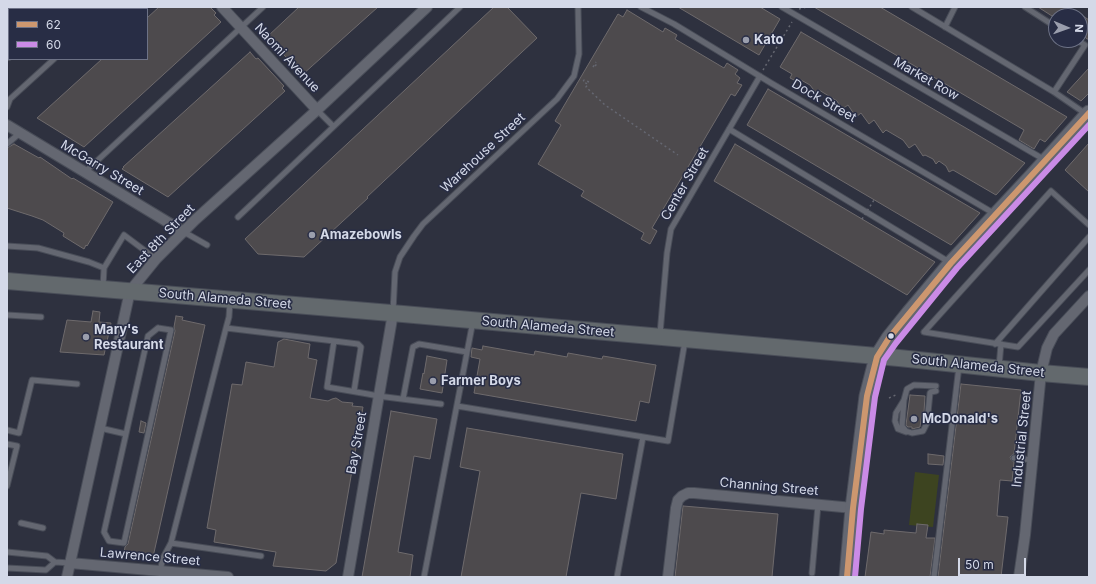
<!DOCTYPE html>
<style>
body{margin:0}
#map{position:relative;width:1096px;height:584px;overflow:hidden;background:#2e313f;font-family:Inter,sans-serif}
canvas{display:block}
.frame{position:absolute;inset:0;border:8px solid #d4d9e8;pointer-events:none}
.legend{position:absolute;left:8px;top:8px;width:140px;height:52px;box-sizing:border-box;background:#282d45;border:1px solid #6d7286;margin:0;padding:5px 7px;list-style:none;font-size:12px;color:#d4d9e8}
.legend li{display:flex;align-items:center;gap:8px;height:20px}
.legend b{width:20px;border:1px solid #6d7286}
.north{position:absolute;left:1048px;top:8px;width:40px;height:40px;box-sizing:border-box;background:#282d45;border:1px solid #6d7286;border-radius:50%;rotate:92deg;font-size:11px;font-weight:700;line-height:16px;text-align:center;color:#d4d9e8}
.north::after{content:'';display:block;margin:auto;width:14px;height:18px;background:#9a9ead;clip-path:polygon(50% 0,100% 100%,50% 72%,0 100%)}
.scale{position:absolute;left:958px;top:558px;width:68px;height:18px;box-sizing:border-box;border:2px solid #d4d9e8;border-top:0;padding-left:5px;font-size:12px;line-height:14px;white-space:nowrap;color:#d4d9e8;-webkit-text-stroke:3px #282d45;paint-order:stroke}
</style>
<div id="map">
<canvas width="1096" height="584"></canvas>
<div class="frame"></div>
<ul class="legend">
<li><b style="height:5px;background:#cd976f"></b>62</li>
<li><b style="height:5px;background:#ca8be6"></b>60</li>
</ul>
<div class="north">N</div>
<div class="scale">50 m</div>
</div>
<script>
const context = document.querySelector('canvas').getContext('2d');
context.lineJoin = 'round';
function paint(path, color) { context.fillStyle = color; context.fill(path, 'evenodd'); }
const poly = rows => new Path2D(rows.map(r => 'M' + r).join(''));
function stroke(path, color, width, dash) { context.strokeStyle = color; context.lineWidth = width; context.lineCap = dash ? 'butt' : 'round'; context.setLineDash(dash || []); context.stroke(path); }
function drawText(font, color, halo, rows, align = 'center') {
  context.font = font + ' Inter,sans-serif'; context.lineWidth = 3; context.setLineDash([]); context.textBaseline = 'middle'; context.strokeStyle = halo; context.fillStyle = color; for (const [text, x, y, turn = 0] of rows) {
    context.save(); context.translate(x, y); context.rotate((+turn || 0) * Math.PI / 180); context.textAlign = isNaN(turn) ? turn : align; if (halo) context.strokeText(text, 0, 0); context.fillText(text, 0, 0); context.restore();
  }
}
paint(poly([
 [915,472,939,475,933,527,909,525]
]), '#3d4420');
const building = poly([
 [159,7,210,7,216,13,214,15,221,22,84,147,37,118,102,59,147,59,147,18,159,7],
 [299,7,378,7,302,75,268,37,268,36,299,7],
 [494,7,507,7,537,38,384,181,367,197,368,198,304,257,258,254,245,239,494,7],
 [678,7,760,7,780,19,759,55,678,7],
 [814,7,880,7,1067,117,1045,142,1040,139,1034,149,1019,140,1024,130,814,7],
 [1038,7,1068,7,1083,16,1089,20,1089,40,1080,34,1080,16,1052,16,1038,7],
 [627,10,663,32,665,28,677,35,675,39,724,68,727,63,738,70,735,74,740,78,737,83,742,85,735,96,731,94,652,228,657,231,650,244,641,239,644,233,581,196,584,191,538,164,561,125,555,121,618,14,623,17,627,10],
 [801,32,971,131,1025,163,996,195,953,170,949,172,946,166,939,161,936,164,933,159,925,155,923,156,915,144,909,148,903,140,886,130,883,133,874,120,869,124,861,113,856,117,848,105,842,109,837,101,819,90,816,93,810,85,801,80,798,82,790,78,792,74,780,67,801,32],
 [250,52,256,59,258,58,284,86,282,88,285,91,168,197,122,169,124,167,123,167,250,52],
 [1089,68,1089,93,1081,101,1067,92,1089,68],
 [768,89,980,213,951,245,747,125,768,89],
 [1089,143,1089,192,1065,170,1089,143],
 [14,144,39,158,40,157,72,179,73,178,113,202,87,246,86,245,84,249,63,236,64,233,43,220,32,216,7,208,7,148,14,144],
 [735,144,862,219,935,262,907,295,714,181,735,144],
 [93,311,100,312,99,322,111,323,104,355,60,352,67,320,91,322,93,311],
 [176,316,183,317,182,320,205,325,153,557,131,552,131,555,124,553,125,547,128,544,175,331,174,327,176,316],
 [284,339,310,344,308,358,317,360,310,398,328,401,332,399,336,398,342,402,353,403,352,406,363,407,336,563,326,571,273,566,276,552,214,542,216,530,207,528,232,384,242,385,246,362,274,367,278,342,284,339],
 [483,346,534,355,535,351,567,357,568,353,602,359,603,356,656,365,649,403,640,401,636,421,474,393,480,359,471,357,472,348,482,350,483,346],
 [427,356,447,360,442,393,420,389,423,373,424,374,427,356],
 [961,384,1021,390,1014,454,1012,455,1010,457,1011,460,1014,462,1012,481,1000,480,997,516,1008,517,1001,577,938,577,961,384],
 [910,395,925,396,924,412,922,412,920,427,912,429,912,427,908,427,906,425,910,395],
 [391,411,437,419,430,459,414,456,398,552,413,555,410,577,362,577,391,411],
 [141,421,146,423,144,433,139,432,141,421],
 [467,428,623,454,616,499,581,493,566,577,461,577,480,471,460,467,467,428],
 [928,454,944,456,943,465,928,464,928,454],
 [683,506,778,514,772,577,675,577,683,506],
 [917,524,928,525,926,538,935,538,930,577,865,577,871,532,884,534,884,530,916,533,917,524]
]);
paint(building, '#4d4a4d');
stroke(building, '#6e6a6c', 1);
const service = poly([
 [641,7,674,24,771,83,995,214],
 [782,7,1045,160],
 [912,7,1054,92,1086,114],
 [1025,7,1056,27],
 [110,9,112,7],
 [945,27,955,7],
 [1054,92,1085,45,1077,40],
 [7,107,10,99,54,59],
 [317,110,333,126],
 [729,129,949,262],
 [7,144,20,133],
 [85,172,263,7],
 [238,217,460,7],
 [184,232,207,245],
 [7,246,38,248,89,262,104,268,124,235,156,259],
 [103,287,104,268],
 [393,312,395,272,400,257,414,236,423,224,557,99,574,76,579,54,578,7],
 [7,315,41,317],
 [158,328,171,330,124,543,109,541,104,532,148,336,158,328],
 [226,328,334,341],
 [924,332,1051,191,1089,225],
 [924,332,1018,347,1089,270],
 [660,334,667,253,671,229,760,76],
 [995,344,1089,237],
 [999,367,1001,344],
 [354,391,361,347,358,344,334,341,327,387,368,394,378,396,441,404],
 [936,391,931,392,930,393,927,423,923,431,912,433,906,431,902,426,904,400,907,389,914,385,936,386],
 [403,399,413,347,419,344,467,352],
 [904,400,896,413,895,421,898,429,906,432],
 [457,406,668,441,685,341],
 [100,428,126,434],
 [7,430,19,433,32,380,77,384],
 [7,444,17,446,7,486],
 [1014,458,1033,460],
 [21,523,43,528],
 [171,543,261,556],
 [7,552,47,556,55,562,70,563],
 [7,568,46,570,55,562],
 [160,571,163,558,171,543,226,328,229,317,230,302],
 [812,573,818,505],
 [424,577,473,321],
 [617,577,643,437],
 [934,577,959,366]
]);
const minor = poly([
 [222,7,317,110],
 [7,125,184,232],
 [70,563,228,577],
 [67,577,130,291,156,259,195,220,317,110,427,7],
 [348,577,393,313],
 [668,577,676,508,678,500,682,496,688,493,694,493,853,508],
 [1019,577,1025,535,1041,373,1047,348,1054,334,1089,296]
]);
const tertiary = poly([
 [33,7,35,9],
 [7,28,9,29]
]);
const secondary = poly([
 [58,9,60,7],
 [7,53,9,51],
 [847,577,853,508,867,396,877,357,889,338,909,313,951,263,1033,175,1089,113]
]);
const primary = poly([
 [7,281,403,314,899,358,1041,373,1089,377]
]);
stroke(service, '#494d58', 7);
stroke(minor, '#494d58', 12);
stroke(tertiary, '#494d58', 15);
stroke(secondary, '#494d58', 17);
stroke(primary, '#494d58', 18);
stroke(poly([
 [799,9,807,7],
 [595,66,598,63],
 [593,67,596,62],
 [763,70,792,22],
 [589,82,584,80,583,82,588,84,586,87,605,105,678,155],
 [889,398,898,394]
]), '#656771', 1.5, [2, 3]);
stroke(service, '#646771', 5);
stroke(minor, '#646771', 10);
stroke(tertiary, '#646771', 13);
stroke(secondary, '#646771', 15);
stroke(primary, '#63696d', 16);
stroke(poly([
 [862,219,874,200]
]), '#656771', 1.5, [2, 3]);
stroke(poly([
 [847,577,853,508,867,396,877,357,889,338,951,263,1089,113]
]), '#cd976f', 6);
stroke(poly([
 [855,577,861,509,875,397,884,360,896,343,957,268,1089,125]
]), '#ca8be6', 6);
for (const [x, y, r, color] of [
 [746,40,4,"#9a9ead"],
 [312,235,4,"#9a9ead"],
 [891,336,3.5,"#d4d9e8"],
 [86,337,4,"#9a9ead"],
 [433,381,4,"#9a9ead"],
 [914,419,4,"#9a9ead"]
]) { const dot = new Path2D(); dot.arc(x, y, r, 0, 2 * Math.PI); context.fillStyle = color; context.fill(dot); stroke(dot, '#282d45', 1.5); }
drawText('bold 13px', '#d4d9e8', '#282d45', [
 ["Kato",754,40],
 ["Amazebowls",320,235],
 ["Mary's",94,330],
 ["Restaurant",94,345],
 ["Farmer Boys",441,381],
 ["McDonald's",922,419]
], 'left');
drawText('13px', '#d4d9e8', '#282d45', [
 ["Naomi Avenue",287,58,47],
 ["Market Row",926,79,30],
 ["Dock Street",824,101,30],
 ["Warehouse Street",483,153,-43],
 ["McGarry Street",102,168,31],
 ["Center Street",685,184,-60],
 ["East 8th Street",161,239,-46],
 ["South Alameda Street",225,299,5],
 ["South Alameda Street",548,327,5],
 ["South Alameda Street",978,366,6],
 ["Industrial Street",1022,439,-84],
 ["Bay Street",357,443,-80],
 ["Channing Street",769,487,5],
 ["Lawrence Street",150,557,5]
]);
</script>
